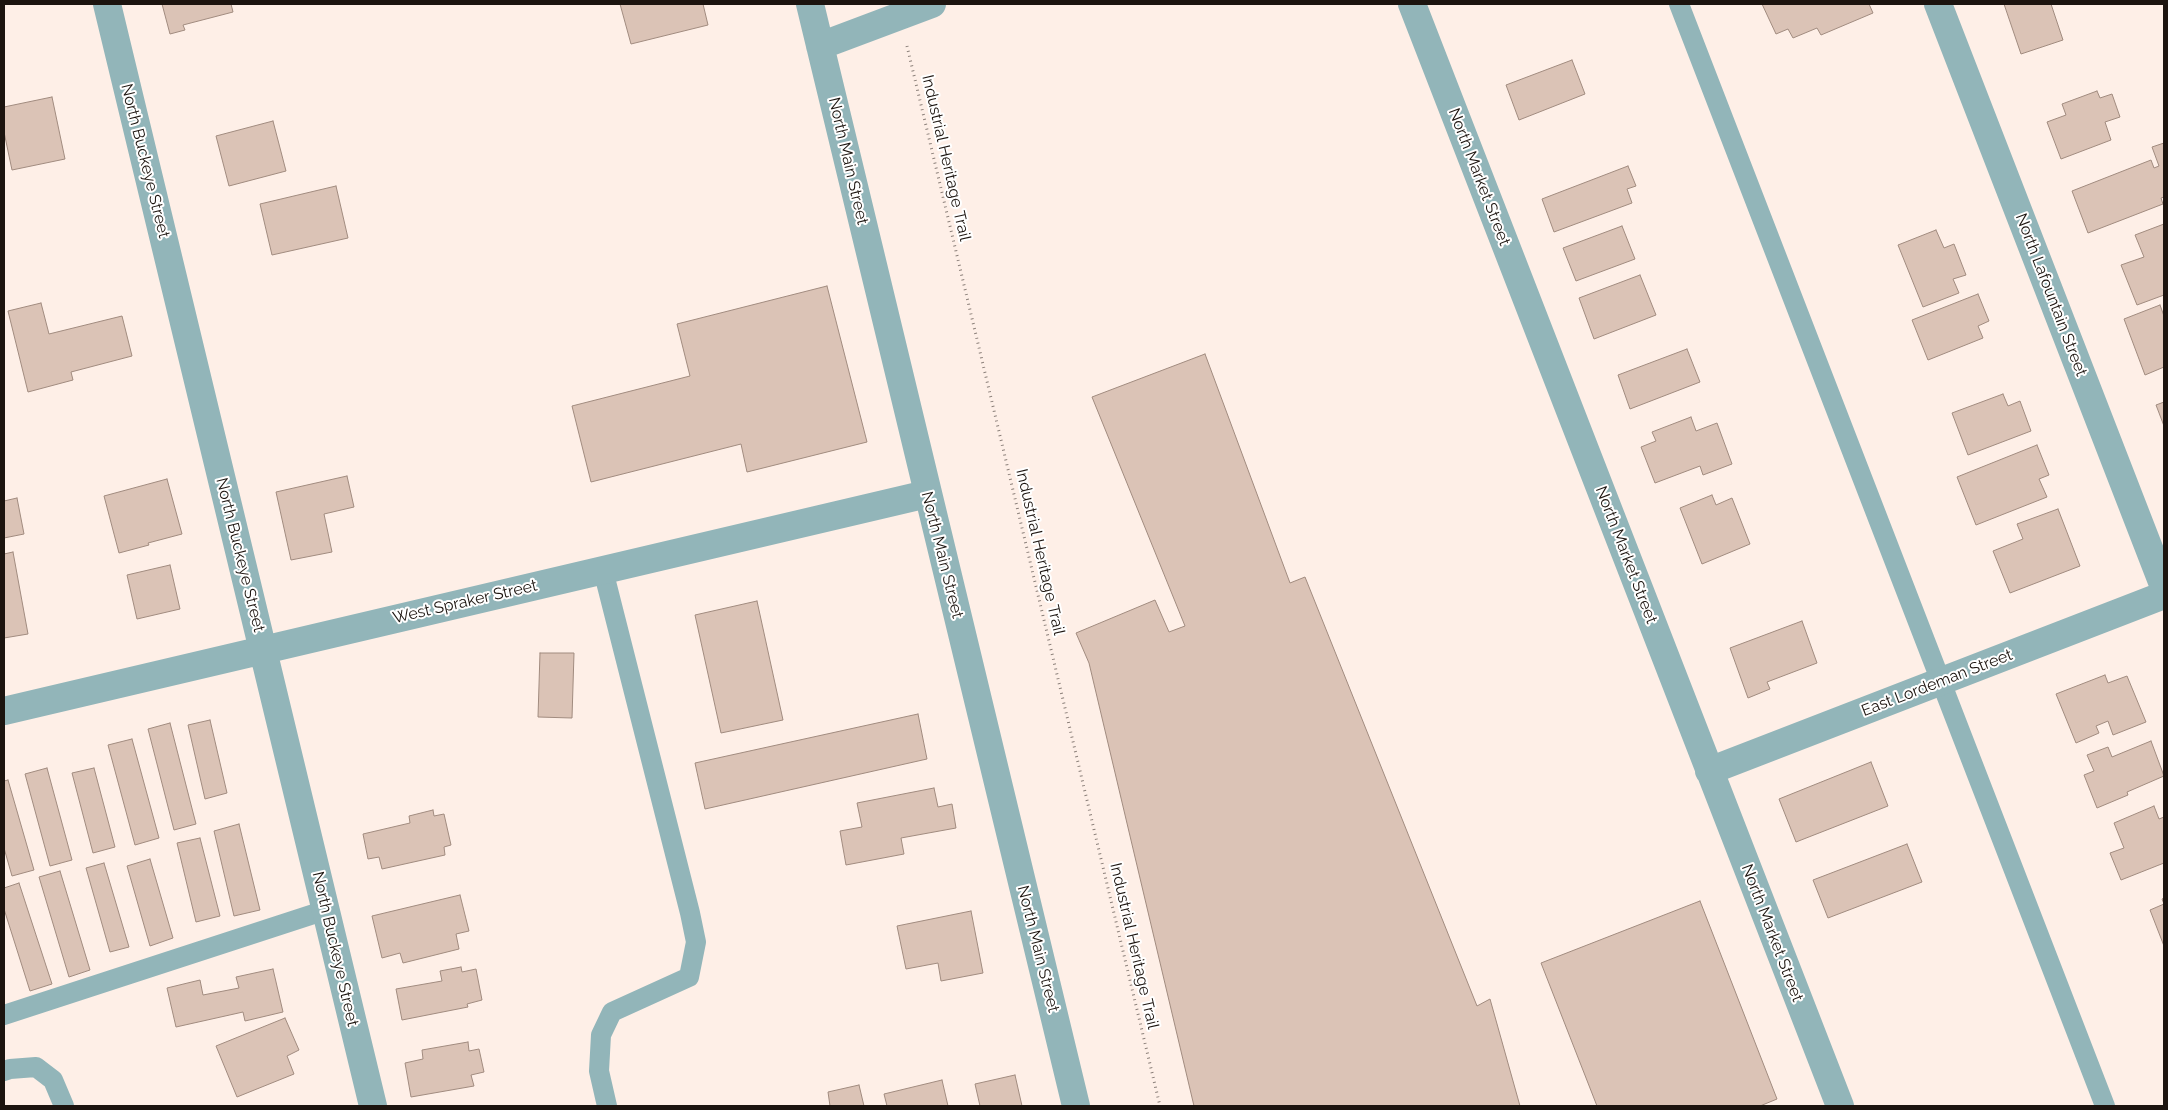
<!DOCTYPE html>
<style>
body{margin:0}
#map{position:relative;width:2168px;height:1110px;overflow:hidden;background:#feefe7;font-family:Raleway,sans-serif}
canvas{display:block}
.frame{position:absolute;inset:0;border:5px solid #1c140f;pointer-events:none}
</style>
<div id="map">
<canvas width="2168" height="1110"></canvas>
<div class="frame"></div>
</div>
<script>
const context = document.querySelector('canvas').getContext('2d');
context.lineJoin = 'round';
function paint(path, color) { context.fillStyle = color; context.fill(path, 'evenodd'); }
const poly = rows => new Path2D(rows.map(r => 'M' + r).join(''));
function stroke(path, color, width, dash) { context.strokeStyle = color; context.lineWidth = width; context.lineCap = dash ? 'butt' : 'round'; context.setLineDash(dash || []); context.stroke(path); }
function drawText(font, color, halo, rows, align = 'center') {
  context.font = font + ' Raleway,sans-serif'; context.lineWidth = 4; context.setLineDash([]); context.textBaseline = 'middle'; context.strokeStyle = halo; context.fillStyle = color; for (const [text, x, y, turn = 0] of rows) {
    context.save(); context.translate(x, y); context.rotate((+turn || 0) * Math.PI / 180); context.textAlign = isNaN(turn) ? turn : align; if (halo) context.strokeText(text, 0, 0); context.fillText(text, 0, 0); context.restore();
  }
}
const building = poly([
 [162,4,231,4,233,12,183,25,185,30,170,34,162,4],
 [620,4,703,4,708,25,631,44,620,4],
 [1762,4,1869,4,1873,13,1821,35,1817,28,1793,38,1788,29,1776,34,1762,4],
 [2004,4,2051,4,2063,40,2021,54,2004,4],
 [1572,60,1585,94,1519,120,1506,85,1572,60],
 [2097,91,2100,98,2112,94,2120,117,2105,122,2111,140,2061,159,2047,122,2066,115,2062,104,2097,91],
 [52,97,65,159,12,170,4,132,4,107,52,97],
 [273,121,286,171,229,186,216,136,273,121],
 [2164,143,2164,197,2161,198,2163,204,2088,233,2072,191,2151,160,2154,168,2159,166,2152,147,2164,143],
 [1628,166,1636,186,1627,189,1632,203,1554,232,1542,199,1628,166],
 [336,186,348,238,272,255,260,204,336,186],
 [2164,224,2164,295,2137,305,2121,265,2144,257,2135,235,2164,224],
 [1622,226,1635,259,1576,281,1563,248,1622,226],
 [1936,230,1944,248,1954,244,1966,275,1953,279,1959,293,1923,307,1898,245,1936,230],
 [1640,275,1656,315,1594,339,1579,298,1640,275],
 [827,286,867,442,747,472,741,444,591,482,572,406,690,376,677,324,827,286],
 [1978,294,1989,321,1978,326,1983,338,1928,360,1912,320,1978,294],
 [41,303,49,334,122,316,132,356,71,372,73,380,28,392,8,311,41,303],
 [2160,305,2164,316,2164,367,2145,375,2124,319,2160,305],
 [1687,349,1700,382,1630,409,1618,375,1687,349],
 [1205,354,1290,583,1305,577,1477,1006,1490,999,1520,1106,1194,1106,1089,663,1076,633,1155,600,1169,632,1185,626,1092,397,1205,354],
 [2003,394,2008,406,2020,401,2031,431,1968,455,1952,413,2003,394],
 [2164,402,2164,426,2156,405,2164,402],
 [1691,417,1696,431,1717,423,1732,464,1703,475,1700,466,1655,483,1641,447,1656,441,1652,432,1691,417],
 [2037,445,2049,475,2039,479,2047,497,1976,525,1957,477,2037,445],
 [347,476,354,507,324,514,332,552,291,560,276,492,347,476],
 [167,479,182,534,148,543,149,545,119,553,104,496,167,479],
 [1712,495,1716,505,1732,498,1750,544,1702,564,1680,508,1712,495],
 [17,498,24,534,4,538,4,501,17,498],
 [2058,509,2080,566,2010,593,1993,551,2023,539,2017,524,2058,509],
 [13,552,28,634,4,638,4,554,13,552],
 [170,565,180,609,137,619,127,575,170,565],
 [757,601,783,720,721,733,695,615,757,601],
 [1802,621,1817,663,1767,682,1770,689,1748,698,1730,648,1802,621],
 [540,653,574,653,572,718,538,717,540,653],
 [2105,675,2108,683,2127,676,2146,722,2113,735,2108,721,2096,726,2099,733,2076,743,2056,694,2105,675],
 [918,714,927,759,705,809,695,763,918,714],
 [210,720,227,793,205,799,188,725,210,720],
 [170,723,196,824,174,830,148,729,170,723],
 [132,739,159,838,135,845,108,745,132,739],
 [2151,741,2164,776,2127,792,2128,795,2097,808,2084,775,2094,771,2087,755,2108,747,2112,757,2151,741],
 [1871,762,1888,806,1796,842,1779,799,1871,762],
 [47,768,72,860,50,866,25,774,47,768],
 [94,768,115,847,93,853,72,773,94,768],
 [8,780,34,870,12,876,4,848,4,781,8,780],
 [934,788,938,807,952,804,956,828,901,838,904,854,846,865,840,831,862,827,857,803,934,788],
 [2154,806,2159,819,2164,817,2164,863,2121,880,2110,853,2124,848,2114,823,2154,806],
 [433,810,434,816,444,814,451,845,444,847,445,855,382,869,379,857,368,859,363,834,410,823,409,816,433,810],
 [239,824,260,910,234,916,214,831,239,824],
 [200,838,220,916,196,922,177,843,200,838],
 [1907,844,1922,882,1828,918,1813,880,1907,844],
 [150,859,173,938,150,946,127,866,150,859],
 [104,863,129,947,110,952,86,868,104,863],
 [60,871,90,970,69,977,39,877,60,871],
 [19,883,52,984,30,991,4,909,4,888,19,883],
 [460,895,469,931,456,934,459,949,403,963,400,953,382,958,372,916,460,895],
 [2164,898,2164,946,2150,910,2164,904,2162,899,2164,898],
 [1700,901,1777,1099,1760,1106,1597,1106,1541,963,1700,901],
 [971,911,983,973,941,981,938,963,906,969,897,926,971,911],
 [461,967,462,972,476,969,482,1000,467,1004,468,1007,402,1020,396,989,442,981,440,971,461,967],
 [273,969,283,1012,245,1021,243,1012,176,1027,167,988,200,980,203,995,239,988,236,977,273,969],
 [285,1018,299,1050,287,1056,294,1074,237,1097,216,1046,285,1018],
 [468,1042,469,1051,479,1049,484,1072,471,1075,474,1086,411,1097,405,1063,423,1059,422,1050,468,1042],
 [1015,1075,1022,1106,980,1106,975,1084,1015,1075],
 [942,1080,948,1106,887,1106,884,1094,942,1080],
 [859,1085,864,1106,830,1106,828,1092,859,1085]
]);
paint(building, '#dbc3b6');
stroke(building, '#a18b7f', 1);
stroke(poly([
 [907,46,1160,1106]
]), '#8c807a', 3, [1, 4]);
stroke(poly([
 [1679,4,2105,1106],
 [603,570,690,913,696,942,689,977,612,1012,601,1035,599,1071,607,1106],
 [4,1015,326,910],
 [4,1071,10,1069,36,1067,53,1080,64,1106]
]), '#92b5b9', 20);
stroke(poly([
 [107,4,373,1106],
 [810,4,1076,1106],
 [1412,4,1840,1106],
 [1938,4,2164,587],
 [820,46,932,4],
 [4,711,927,494],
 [1709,771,2164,595]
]), '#92b5b9', 28);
drawText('16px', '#1c140f', '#fff', [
 ["Industrial Heritage Trail",946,158,77],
 ["North Buckeye Street",145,161,76],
 ["North Main Street",848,161,77],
 ["North Market Street",1479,177,69],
 ["North Lafountain Street",2051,295,69],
 ["Industrial Heritage Trail",1040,552,77],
 ["North Buckeye Street",240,555,76],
 ["North Main Street",942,555,76],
 ["North Market Street",1626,555,69],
 ["West Spraker Street",465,602,-13],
 ["East Lordeman Street",1937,683,-21],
 ["North Market Street",1772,933,69],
 ["Industrial Heritage Trail",1134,946,77],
 ["North Buckeye Street",335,949,77],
 ["North Main Street",1038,949,76]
]);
</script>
